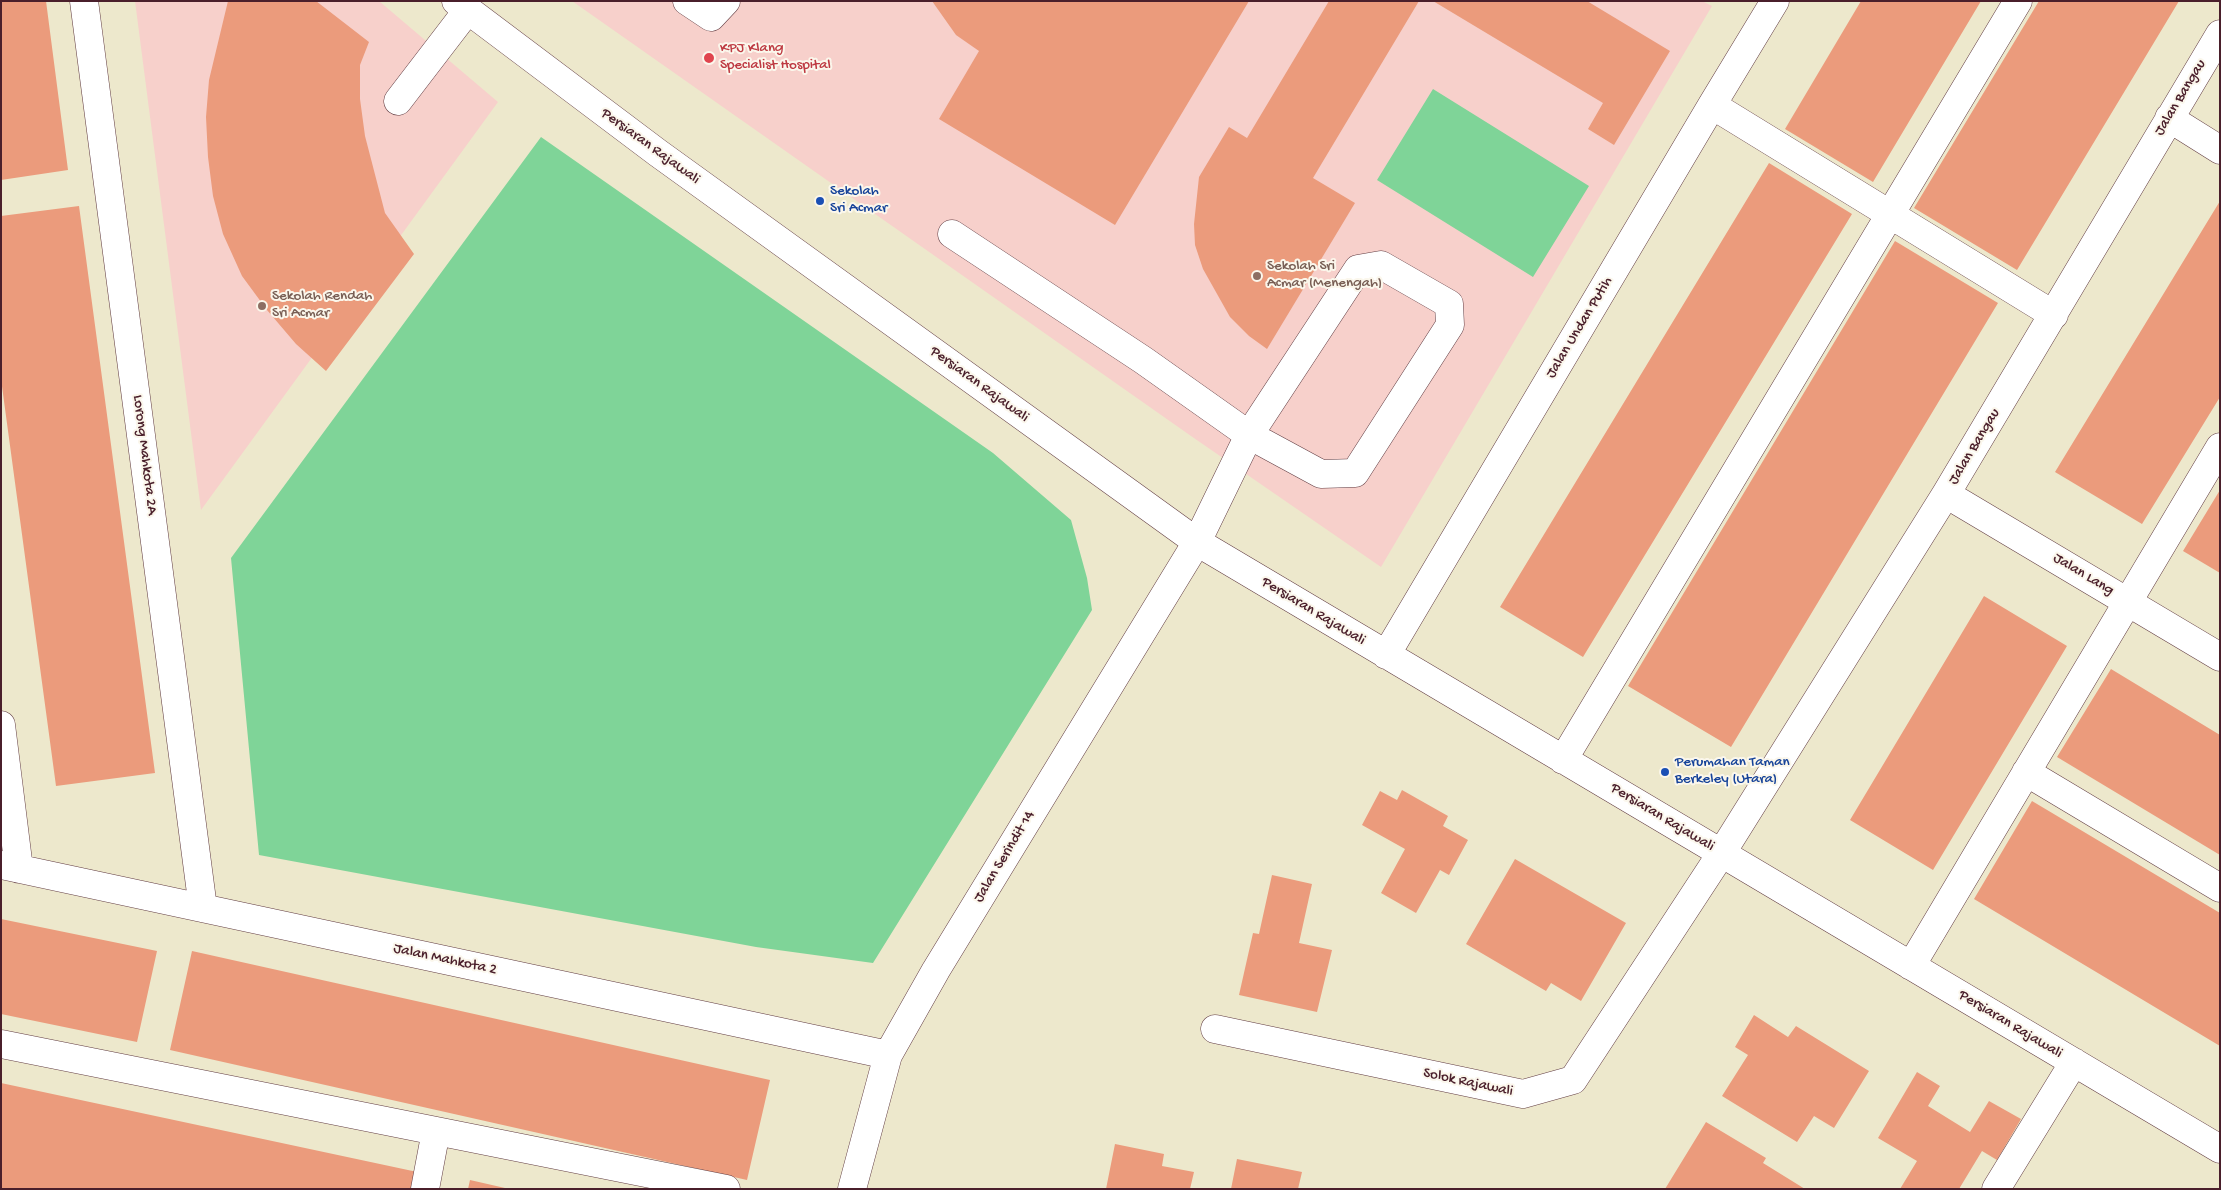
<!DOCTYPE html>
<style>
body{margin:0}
#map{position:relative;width:2221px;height:1190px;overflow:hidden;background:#ede8cc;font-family:"Gochi Hand",sans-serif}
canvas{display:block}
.frame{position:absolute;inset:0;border:2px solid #4a1f2b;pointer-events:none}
</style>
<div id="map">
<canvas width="2221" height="1190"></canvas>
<div class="frame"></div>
</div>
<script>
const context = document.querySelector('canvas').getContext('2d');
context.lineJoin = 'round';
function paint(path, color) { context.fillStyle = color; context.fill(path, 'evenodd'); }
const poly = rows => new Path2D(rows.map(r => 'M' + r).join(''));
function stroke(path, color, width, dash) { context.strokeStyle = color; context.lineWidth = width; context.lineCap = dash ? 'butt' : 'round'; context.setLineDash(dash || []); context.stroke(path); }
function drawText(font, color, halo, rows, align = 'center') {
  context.font = font + ' "Gochi Hand",sans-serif'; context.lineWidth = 4; context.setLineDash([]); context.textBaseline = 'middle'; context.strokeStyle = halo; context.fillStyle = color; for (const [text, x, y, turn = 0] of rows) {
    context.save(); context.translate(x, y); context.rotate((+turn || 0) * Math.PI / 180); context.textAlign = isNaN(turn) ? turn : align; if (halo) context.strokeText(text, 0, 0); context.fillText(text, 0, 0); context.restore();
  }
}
paint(poly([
 [135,1,379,1,498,102,201,510],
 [572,1,1702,1,1712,6,1381,567,1191,436]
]), '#f7d0cb');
paint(poly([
 [1433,89,1589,186,1533,277,1377,180],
 [541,137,993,453,1071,520,1087,578,1092,610,873,963,756,947,259,855,231,558]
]), '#7fd498');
paint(poly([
 [1,1,46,1,68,170,1,180],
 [228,1,316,1,369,42,360,65,360,99,365,136,385,213,414,254,326,371,296,344,267,310,242,276,223,234,213,196,208,157,206,117,209,80],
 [932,1,1249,1,1115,225,939,119,979,51,956,35],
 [1329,1,1419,1,1313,178,1355,203,1267,349,1249,336,1230,317,1203,269,1195,245,1194,224,1199,177,1229,127,1247,138],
 [1433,1,1587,1,1670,51,1614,145,1588,129,1603,103],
 [1861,1,1981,1,1873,182,1785,129],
 [2039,1,2179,1,2017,270,1914,208],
 [1769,163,1852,214,1583,657,1500,607],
 [2220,201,2220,397,2142,524,2055,472],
 [79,206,155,773,56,786,1,379,1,216],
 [1895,241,1998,303,1731,747,1628,686],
 [2220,490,2220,573,2183,551],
 [1984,596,2067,646,1933,870,1850,820],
 [2111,669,2220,735,2220,855,2057,757],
 [1402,790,1448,816,1443,826,1468,840,1449,875,1440,870,1416,913,1381,893,1405,849,1362,825,1380,791,1397,800],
 [2032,801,2220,913,2220,1046,1974,899],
 [1515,859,1626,923,1581,1001,1551,983,1546,991,1466,944],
 [1272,875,1312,884,1299,943,1332,950,1317,1012,1239,995,1253,933,1259,934],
 [1,919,157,951,137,1042,1,1014],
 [192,951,770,1080,747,1180,170,1050],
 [1754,1015,1788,1037,1796,1026,1869,1071,1834,1128,1814,1116,1797,1142,1722,1096,1748,1055,1735,1047],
 [1917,1072,1940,1086,1928,1106,1970,1132,1989,1101,2021,1119,1997,1160,1982,1151,1959,1189,1900,1189,1917,1161,1878,1138],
 [1,1083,436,1176,433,1189,1,1189],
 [1706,1122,1766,1158,1763,1163,1805,1189,1665,1189],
 [1115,1144,1164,1154,1162,1166,1194,1172,1190,1189,1106,1189],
 [1237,1159,1302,1172,1298,1189,1231,1189],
 [470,1180,505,1188,505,1189,468,1189]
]), '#eb9b7c');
const minor = poly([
 [84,1,203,908],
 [456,1,658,153,1197,542,2220,1149],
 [687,1,711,17,726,1],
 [398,101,467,11],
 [1712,105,2054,315],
 [2169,118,2220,150],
 [1946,494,2220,657],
 [1386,655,1712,105,1775,1],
 [1,725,19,869],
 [1563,760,2018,1],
 [2026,772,2220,888],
 [1,865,888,1055],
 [1911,966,2220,447],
 [1215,1029,1523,1094,1573,1080,1721,854,1946,494,2220,34],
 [1,1044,726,1189],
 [425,1189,436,1131],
 [852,1189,888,1055,936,970,1197,542,1249,435,1358,269,1381,265,1449,304,1450,325,1355,473,1321,474,1249,435,1143,360,952,234],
 [1996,1189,2074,1062]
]);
stroke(minor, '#623d43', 29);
stroke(minor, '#fff', 28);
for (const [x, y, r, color] of [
 [709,58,6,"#e0444e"],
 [820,201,5,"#1a4fb4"],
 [1257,276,5,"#8d6e63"],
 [262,306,5,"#8d6e63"],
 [1665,772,5,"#1a4fb4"]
]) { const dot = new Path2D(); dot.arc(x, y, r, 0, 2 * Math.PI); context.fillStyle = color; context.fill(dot); stroke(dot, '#fbf7ec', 2); }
drawText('15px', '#be3a42', '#fbf7ec', [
 ["KPJ Klang",720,49],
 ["Specialist Hospital",720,66]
], 'left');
drawText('15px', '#4a1f2b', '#fbf7ec', [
 ["Jalan Bangau",2181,98,-59],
 ["Persiaran Rajawali",650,147,36],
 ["Jalan Undan Putih",1580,328,-59],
 ["Persiaran Rajawali",979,385,36],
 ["Jalan Bangau",1975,447,-59],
 ["Lorong Mahkota 2A",144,455,83],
 ["Jalan Lang",2083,575,31],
 ["Persiaran Rajawali",1313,612,31],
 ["Persiaran Rajawali",1662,818,31],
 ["Jalan Serindit 14",1005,857,-59],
 ["Jalan Mahkota 2",445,960,12],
 ["Persiaran Rajawali",2010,1025,31],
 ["Solok Rajawali",1468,1083,12]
]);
drawText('15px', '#164399', '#fbf7ec', [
 ["Sekolah",830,192],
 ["Sri Acmar",830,209],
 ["Perumahan Taman",1675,763],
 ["Berkeley (Utara)",1675,780]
], 'left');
drawText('15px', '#785e54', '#fbf7ec', [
 ["Sekolah Sri",1267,267],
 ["Acmar (Menengah)",1267,284],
 ["Sekolah Rendah",272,297],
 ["Sri Acmar",272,314]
], 'left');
</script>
